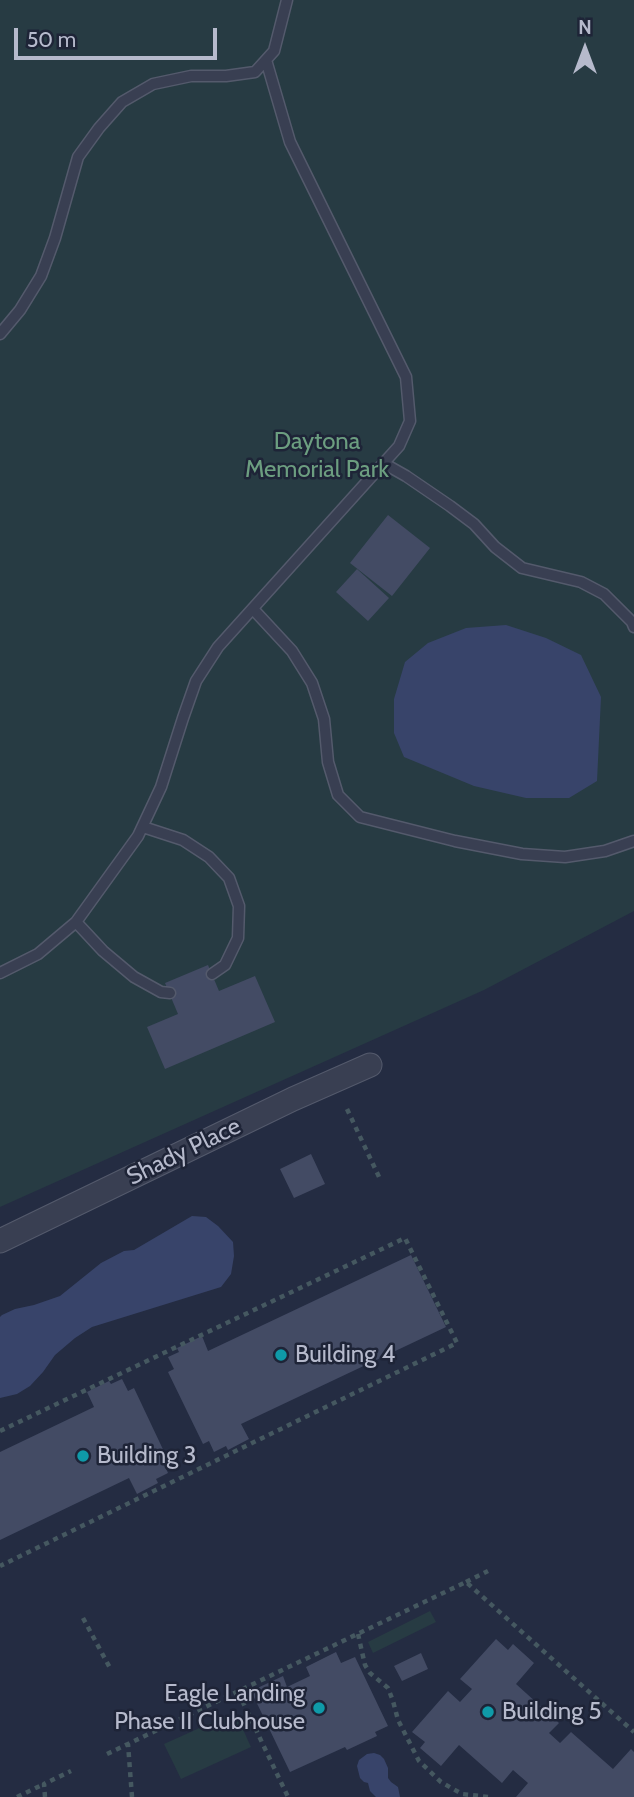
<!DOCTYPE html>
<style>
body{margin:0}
#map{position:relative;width:634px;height:1797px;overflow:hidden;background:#242c42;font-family:Cabin,sans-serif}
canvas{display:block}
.north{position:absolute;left:550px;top:14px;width:70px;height:70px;-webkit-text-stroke:5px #1e2437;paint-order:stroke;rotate:0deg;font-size:19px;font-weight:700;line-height:28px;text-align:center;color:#b6bacc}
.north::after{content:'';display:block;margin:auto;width:24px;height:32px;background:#b6bacc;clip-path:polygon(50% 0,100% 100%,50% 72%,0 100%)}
.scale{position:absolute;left:14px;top:28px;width:203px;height:32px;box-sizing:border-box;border:4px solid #b6bacc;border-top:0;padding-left:9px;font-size:21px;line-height:24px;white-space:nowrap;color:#b6bacc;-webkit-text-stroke:5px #1e2437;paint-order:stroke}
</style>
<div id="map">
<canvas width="634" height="1797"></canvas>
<div class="north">N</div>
<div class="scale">50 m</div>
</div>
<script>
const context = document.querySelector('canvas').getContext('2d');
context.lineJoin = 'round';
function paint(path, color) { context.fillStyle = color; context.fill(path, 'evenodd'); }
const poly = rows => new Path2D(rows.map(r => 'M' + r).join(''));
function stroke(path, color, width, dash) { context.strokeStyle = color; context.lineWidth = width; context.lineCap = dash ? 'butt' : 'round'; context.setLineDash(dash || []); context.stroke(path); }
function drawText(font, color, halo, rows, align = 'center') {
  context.font = font + ' Cabin,sans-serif'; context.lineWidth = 5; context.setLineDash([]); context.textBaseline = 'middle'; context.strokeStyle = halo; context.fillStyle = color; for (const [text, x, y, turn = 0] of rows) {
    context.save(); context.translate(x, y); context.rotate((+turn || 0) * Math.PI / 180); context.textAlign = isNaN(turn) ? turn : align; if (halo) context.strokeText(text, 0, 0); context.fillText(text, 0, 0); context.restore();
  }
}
paint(poly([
 [0,0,634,0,634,911,484,990,0,1207],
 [430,1611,436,1622,373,1653,368,1642],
 [235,1712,251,1747,181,1779,164,1744]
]), '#273b43');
paint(poly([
 [506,625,546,638,581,655,601,697,597,781,569,798,526,798,474,786,404,757,394,733,394,699,405,662,428,643,466,628],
 [192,1216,206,1217,218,1226,233,1242,234,1256,231,1274,221,1287,92,1327,75,1338,55,1355,43,1372,30,1386,17,1394,0,1398,0,1317,2,1315,15,1309,34,1305,60,1296,101,1263,124,1251,134,1250],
 [374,1753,380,1755,384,1759,388,1768,388,1778,391,1782,398,1787,400,1797,376,1797,370,1791,368,1783,364,1782,360,1778,357,1766,359,1760,367,1754]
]), '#38446a');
paint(poly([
 [388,515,430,548,392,596,350,563],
 [357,569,389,598,368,621,336,592],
 [208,965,219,991,255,976,275,1022,165,1069,147,1027,178,1014,165,983],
 [311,1154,325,1184,294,1198,280,1169],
 [411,1255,446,1327,241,1424,249,1439,228,1450,226,1446,214,1452,209,1441,203,1444,168,1372,174,1369,168,1357,179,1352,177,1348,202,1336,208,1351],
 [122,1379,128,1391,134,1388,168,1460,163,1462,168,1473,156,1479,158,1483,137,1494,129,1478,0,1540,0,1452,94,1407,87,1392,109,1381,111,1384],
 [496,1639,508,1650,513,1644,534,1663,516,1684,559,1723,549,1733,560,1743,571,1732,613,1769,631,1749,634,1752,634,1797,516,1797,528,1783,513,1770,502,1783,459,1745,441,1766,420,1748,425,1742,412,1732,448,1691,460,1702,472,1689,460,1679],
 [336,1652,341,1663,355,1657,388,1726,375,1732,377,1736,347,1750,345,1747,290,1772,251,1691,283,1676,287,1687,310,1676,306,1667],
 [421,1653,428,1669,402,1681,394,1666]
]), '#434b64');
const service = poly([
 [0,334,20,310,41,276,55,238,78,157,99,128,122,102,153,84,191,76,226,76,255,72,274,51,287,0],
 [383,463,406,476,450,506,474,524,495,547,522,568,581,582,604,594,632,622,634,627],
 [253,609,292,651,312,683,324,719,328,762,338,795,360,817,455,841,522,854,565,857,605,851,634,841],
 [143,827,183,840,209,857,229,878,239,906,238,938,225,965,212,974],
 [76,922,103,951,134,977,161,992,170,993],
 [0,973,38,954,76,922,138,836,161,787,183,718,196,681,218,647,399,446,410,421,406,377,290,142,266,60]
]);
const minor = poly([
 [0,1241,293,1099,370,1065]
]);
stroke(service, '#545a6c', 13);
stroke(minor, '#545a6c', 25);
stroke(poly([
 [347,1109,380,1179],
 [0,1431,405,1238,457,1343,0,1566],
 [466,1582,488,1571],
 [83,1618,110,1668],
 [358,1634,365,1665,370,1673,388,1688,393,1701,398,1720,419,1761,441,1782,462,1794,488,1797],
 [238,1692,288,1797],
 [107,1754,128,1744],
 [17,1797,44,1784],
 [45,1797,44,1784,71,1771],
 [132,1797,128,1744,466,1582,634,1732]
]), '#455860', 4.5, [5, 5]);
stroke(service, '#393f52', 10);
stroke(minor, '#393f52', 23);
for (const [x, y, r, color] of [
 [281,1355,7,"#0f9aa8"],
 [83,1456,7,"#0f9aa8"],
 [319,1708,7,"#0f9aa8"],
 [488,1712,7,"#0f9aa8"]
]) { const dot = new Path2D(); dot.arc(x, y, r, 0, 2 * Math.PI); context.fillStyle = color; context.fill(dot); stroke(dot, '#1e2437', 2.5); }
drawText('24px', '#6c9e80', '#1e2437', [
 ["Daytona",317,442],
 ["Memorial Park",317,470]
]);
drawText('24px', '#b6bacc', '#1e2437', [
 ["Shady Place",184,1152,-26]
]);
drawText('24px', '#b6bacc', '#1e2437', [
 ["Building 4",295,1355],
 ["Building 3",97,1456],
 ["Eagle Landing",305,1694,"right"],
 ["Phase II Clubhouse",305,1722,"right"],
 ["Building 5",502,1712]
], 'left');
</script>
